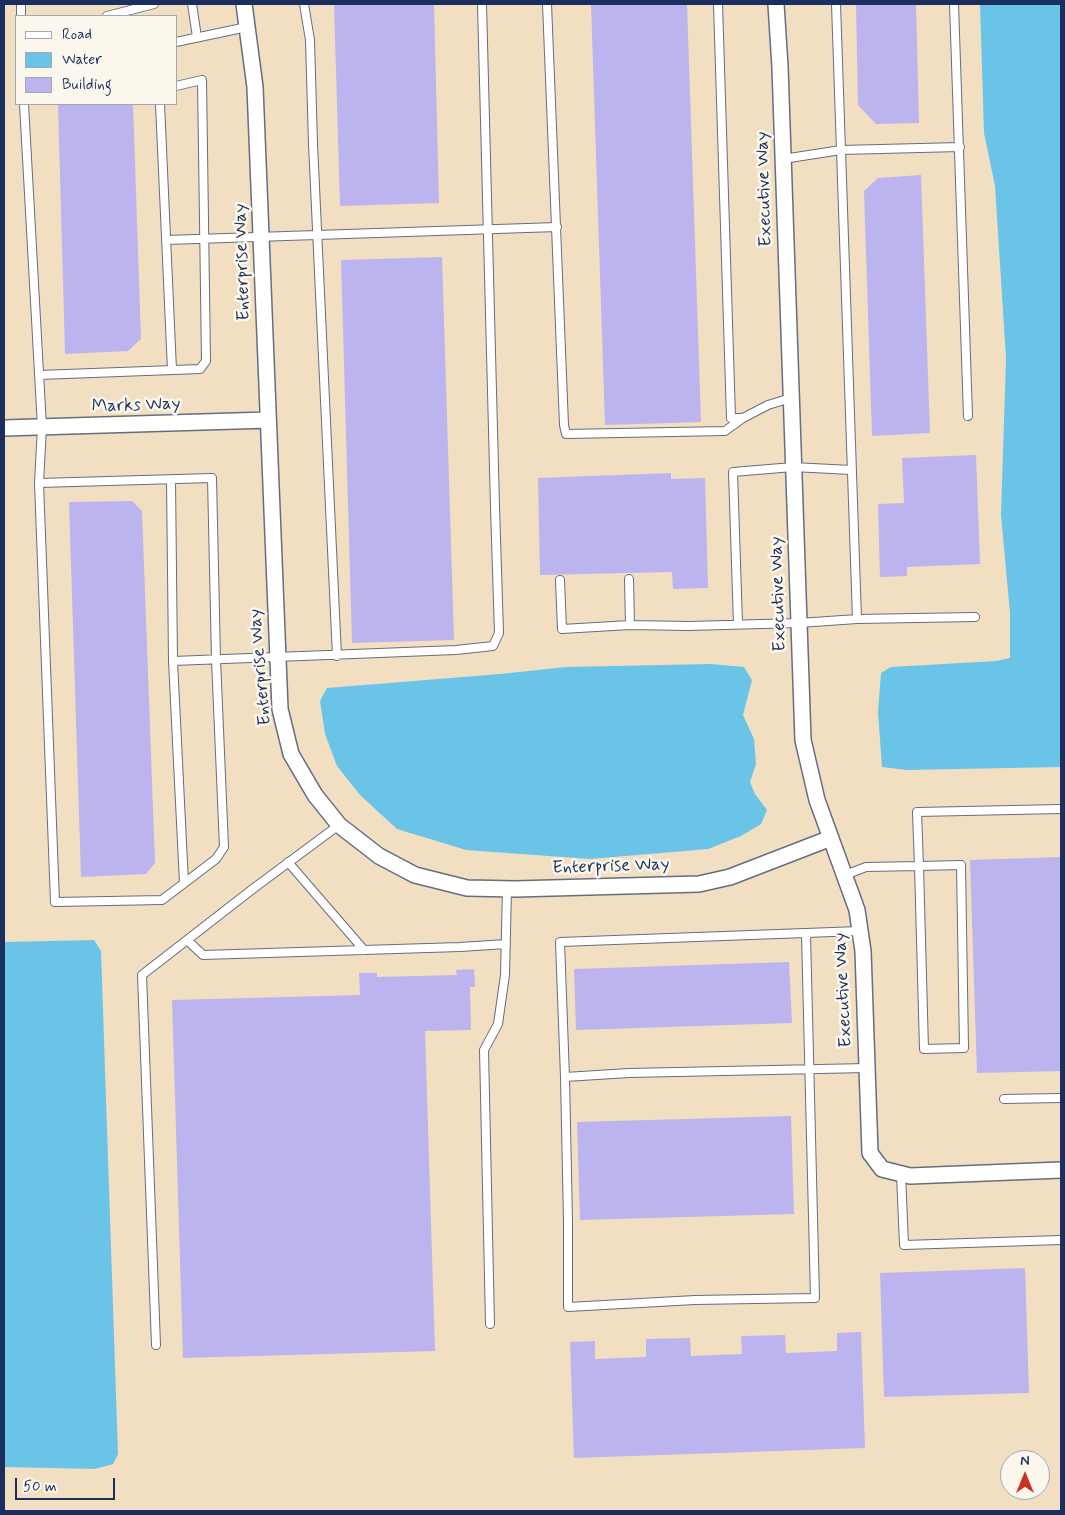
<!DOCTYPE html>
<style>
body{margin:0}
#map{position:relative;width:1065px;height:1515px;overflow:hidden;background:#f2dfc1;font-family:Mynerve,sans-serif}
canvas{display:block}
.frame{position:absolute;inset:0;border:5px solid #1b2f5e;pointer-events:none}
.legend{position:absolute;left:15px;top:15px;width:162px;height:90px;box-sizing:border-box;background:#fbf7ec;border:1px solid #a1a7b3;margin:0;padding:6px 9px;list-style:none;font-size:15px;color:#1b2f5e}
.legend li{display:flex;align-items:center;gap:10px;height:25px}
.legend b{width:25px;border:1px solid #a1a7b3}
.north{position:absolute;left:1000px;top:1450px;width:50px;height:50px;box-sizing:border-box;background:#fbf7ec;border:1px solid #a1a7b3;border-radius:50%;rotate:0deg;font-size:14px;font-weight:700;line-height:20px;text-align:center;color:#1b2f5e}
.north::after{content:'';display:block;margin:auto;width:18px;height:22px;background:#c8321e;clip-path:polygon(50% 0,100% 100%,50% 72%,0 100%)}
.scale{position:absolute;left:15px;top:1478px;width:100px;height:22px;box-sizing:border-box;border:2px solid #1b2f5e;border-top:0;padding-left:6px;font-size:15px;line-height:18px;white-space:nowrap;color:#1b2f5e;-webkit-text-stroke:4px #fbf7ec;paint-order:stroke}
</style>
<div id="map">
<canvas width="1065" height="1515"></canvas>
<div class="frame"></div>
<ul class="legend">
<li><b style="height:6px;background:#fff"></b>Road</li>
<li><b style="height:14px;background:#6ac4e7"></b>Water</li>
<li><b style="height:14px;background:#bcb4ee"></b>Building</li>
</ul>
<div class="north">N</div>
<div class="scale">50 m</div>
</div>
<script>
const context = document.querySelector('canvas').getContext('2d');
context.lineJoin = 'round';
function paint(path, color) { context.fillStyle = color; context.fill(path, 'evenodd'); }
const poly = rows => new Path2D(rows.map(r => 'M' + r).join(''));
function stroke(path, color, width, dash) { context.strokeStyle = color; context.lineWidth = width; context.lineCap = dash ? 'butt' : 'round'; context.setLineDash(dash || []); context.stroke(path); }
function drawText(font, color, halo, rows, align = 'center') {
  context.font = font + ' Mynerve,sans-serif'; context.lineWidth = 5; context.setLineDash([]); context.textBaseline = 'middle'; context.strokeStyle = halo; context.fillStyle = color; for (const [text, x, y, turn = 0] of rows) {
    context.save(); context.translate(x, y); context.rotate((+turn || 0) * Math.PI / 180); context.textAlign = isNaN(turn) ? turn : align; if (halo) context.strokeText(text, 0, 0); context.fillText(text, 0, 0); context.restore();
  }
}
paint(poly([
 [980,4,1061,4,1061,767,907,770,882,767,878,712,881,673,891,667,996,661,1010,658,1010,613,1001,515,1006,358,995,186,984,133],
 [711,664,744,667,752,680,743,715,754,739,756,764,750,782,755,794,767,810,761,824,741,836,708,849,590,859,466,850,397,829,360,795,337,766,325,734,320,701,327,688,500,674,566,667],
 [94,940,101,951,118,1454,113,1464,95,1469,4,1467,4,942]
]), '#6ac4e7');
paint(poly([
 [334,4,434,4,439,203,340,206],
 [591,4,687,4,701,422,605,425],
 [856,4,916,4,919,123,876,124,858,105],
 [58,104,133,104,141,339,128,351,65,354],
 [921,175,930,433,872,436,864,191,878,178],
 [442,257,454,640,352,643,341,260],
 [976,455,980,564,907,567,907,576,880,577,878,504,904,503,902,458],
 [671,473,671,479,705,478,708,588,673,589,672,572,540,575,538,478],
 [132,501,142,511,155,863,146,874,81,877,69,502],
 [1061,857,1061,1071,977,1073,970,860],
 [789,962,792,1023,576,1030,574,969],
 [474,969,475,987,470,987,471,1030,425,1031,435,1351,183,1358,172,1000,360,995,359,973,377,973,377,977,457,975,456,970],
 [791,1116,794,1214,580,1220,577,1122],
 [1025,1268,1029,1393,884,1397,880,1273],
 [861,1332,865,1448,574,1458,570,1342,595,1341,595,1359,646,1357,646,1339,690,1338,691,1356,742,1354,741,1336,785,1335,786,1353,837,1351,837,1333]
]), '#bcb4ee');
const service = poly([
 [21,4,21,16],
 [192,4,197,37],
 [304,4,310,40,313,144,337,656],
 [547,4,564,425,566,434,725,431,743,418],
 [718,4,731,418,743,418,768,405,791,398],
 [836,4,857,619],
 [954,4,968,416],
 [107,16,154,4],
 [176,42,247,27],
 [24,104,42,427,39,483,55,902,162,900,216,859,224,847,216,659,212,478,39,483],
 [160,104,172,370],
 [783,159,841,150,960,147],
 [166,240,557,227],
 [39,375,200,369,206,361,202,80,176,86],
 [171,480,173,661,184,883],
 [629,579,630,625],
 [560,580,562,629,630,625,688,626,799,623,857,619,975,617],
 [738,624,733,472,793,467,851,470],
 [173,661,456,650,493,646,499,633,495,507,482,4],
 [288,862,364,950],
 [845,875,866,867,919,866,961,865,964,1048,924,1049,919,866,917,812,1061,809],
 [806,934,815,1298,695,1300,568,1307,568,1222,565,1077,560,942,860,931],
 [187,940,203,955,460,947,506,944],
 [565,1077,629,1073,867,1068],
 [1004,1099,1061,1098],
 [901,1174,904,1245,1061,1240],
 [490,1324,484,1050,498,1024,505,975,507,889],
 [156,1345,142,975,254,888,339,825]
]);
const minor = poly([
 [244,4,255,87,280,709,291,754,315,795,339,825,379,856,415,875,467,888,515,889,699,884,730,877,831,838],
 [776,4,780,67,803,740,817,800,857,910,863,951,870,1153,882,1169,910,1176,1061,1170],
 [4,428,268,420]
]);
stroke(service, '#666d81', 10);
stroke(minor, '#666d81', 18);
stroke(service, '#fff', 8);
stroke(minor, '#fff', 15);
drawText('18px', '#1b2f5e', '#fbf7ec', [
 ["Executive Way",765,189,-92],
 ["Enterprise Way",243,262,-92],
 ["Marks Way",136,406,-2],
 ["Executive Way",779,594,-92],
 ["Enterprise Way",261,667,-95],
 ["Enterprise Way",611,867,-2],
 ["Executive Way",844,990,-93]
]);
</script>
